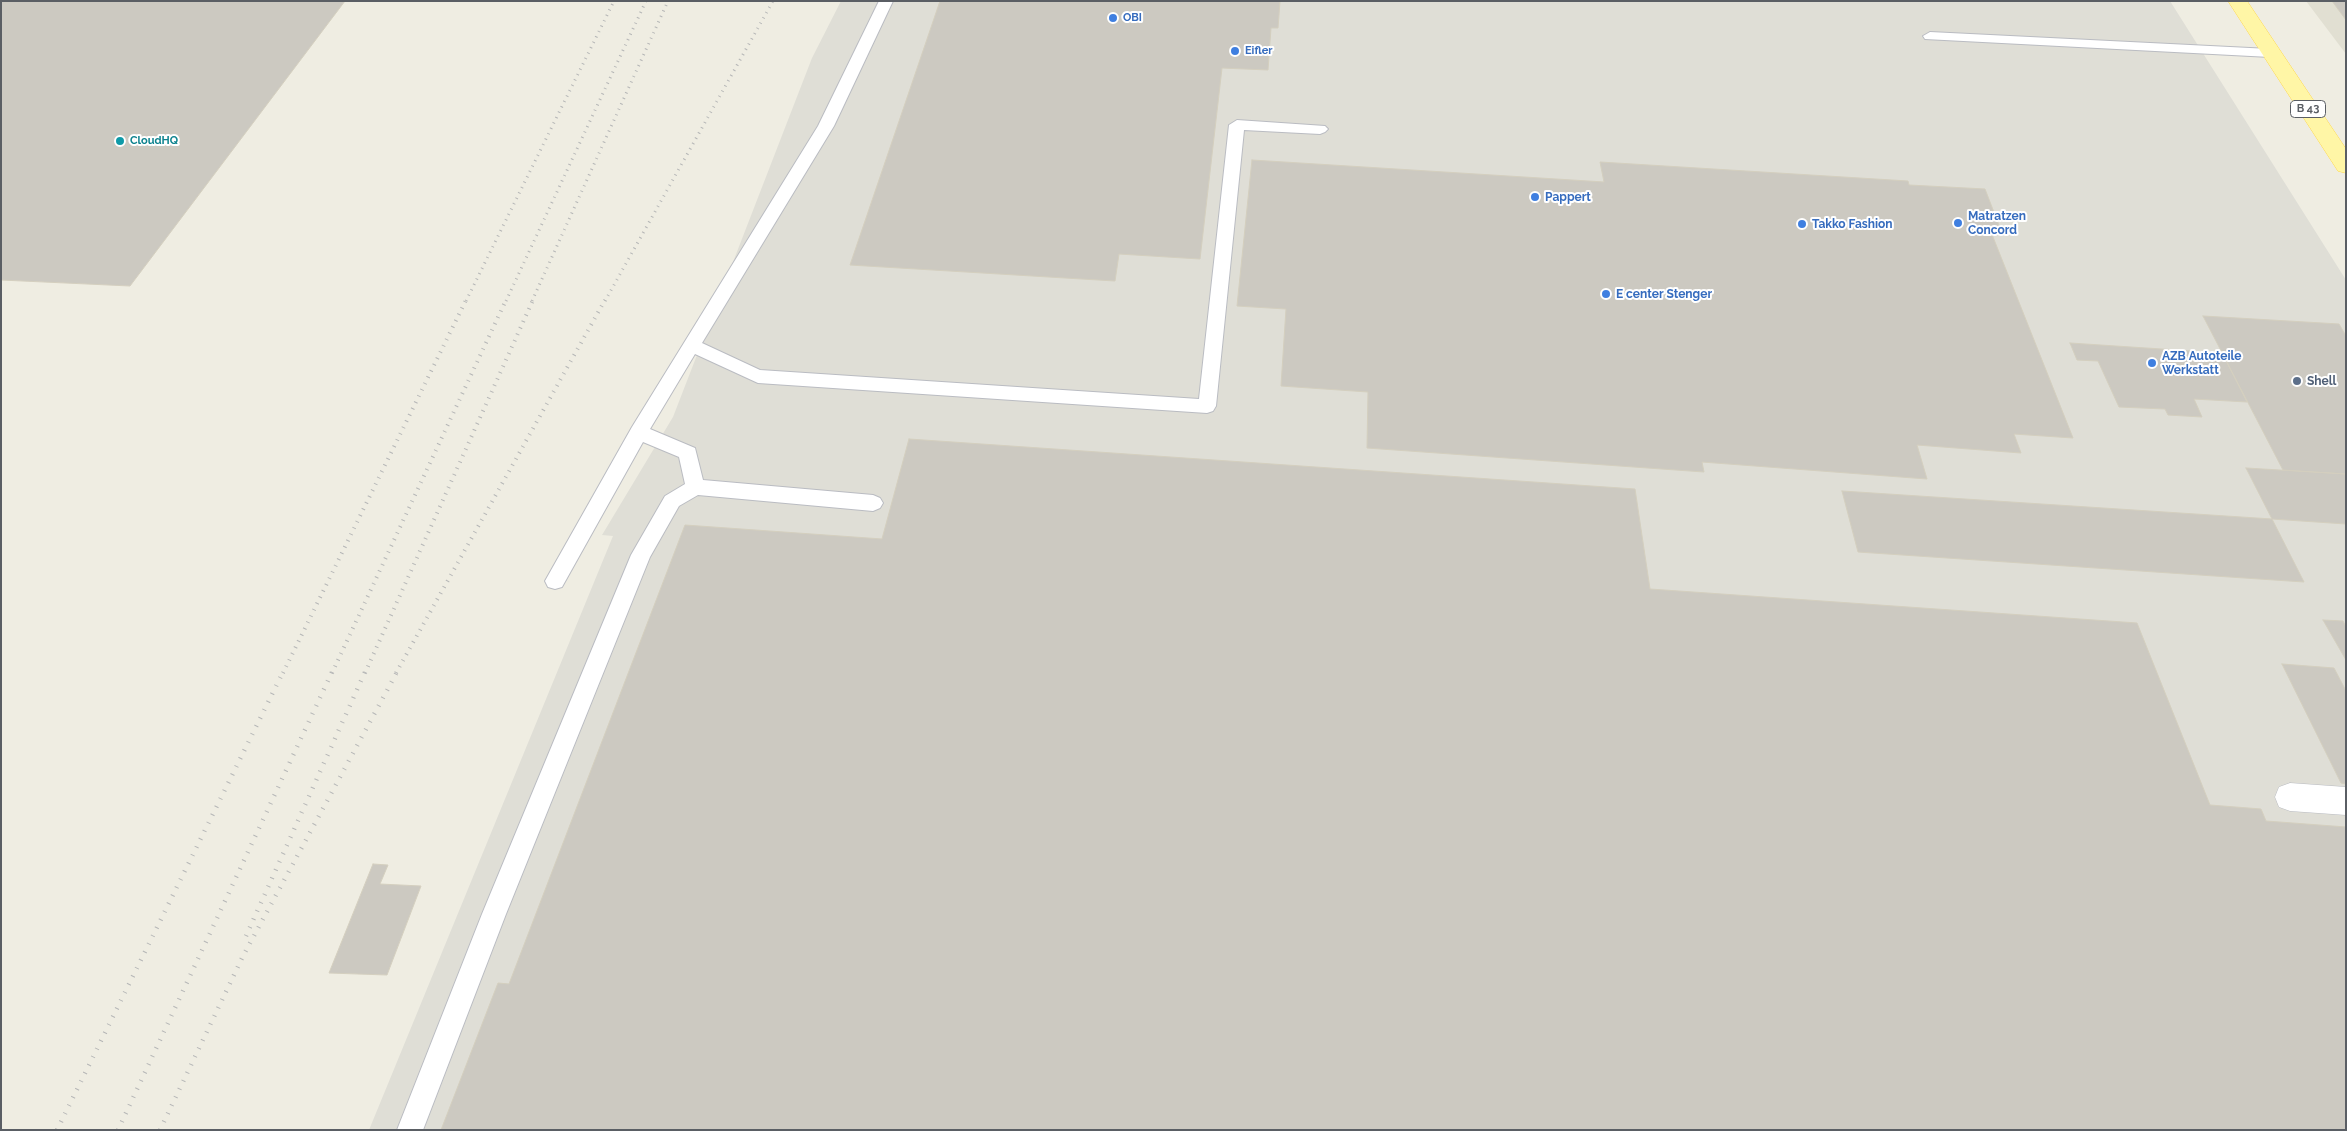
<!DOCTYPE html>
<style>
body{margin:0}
#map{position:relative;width:2347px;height:1131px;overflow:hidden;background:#efede2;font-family:Raleway,sans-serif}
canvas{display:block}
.frame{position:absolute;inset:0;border:2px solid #5a5e64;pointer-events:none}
</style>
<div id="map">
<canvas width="2347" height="1131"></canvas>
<div class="frame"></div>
</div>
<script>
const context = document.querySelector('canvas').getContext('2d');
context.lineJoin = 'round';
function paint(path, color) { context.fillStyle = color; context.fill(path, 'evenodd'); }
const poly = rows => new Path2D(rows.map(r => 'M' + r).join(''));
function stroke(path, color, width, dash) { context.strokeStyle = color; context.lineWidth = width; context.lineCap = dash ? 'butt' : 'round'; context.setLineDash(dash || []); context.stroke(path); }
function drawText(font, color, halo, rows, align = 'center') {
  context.font = font + ' Raleway,sans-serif'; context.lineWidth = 4; context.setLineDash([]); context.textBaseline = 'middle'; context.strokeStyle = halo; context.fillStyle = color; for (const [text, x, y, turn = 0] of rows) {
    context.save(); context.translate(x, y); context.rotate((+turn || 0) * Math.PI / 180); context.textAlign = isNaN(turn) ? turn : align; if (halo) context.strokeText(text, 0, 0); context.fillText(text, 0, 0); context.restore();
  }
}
paint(poly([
 [841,1,2170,1,2346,280,2346,1130,369,1130,613,536,602,535,673,417,812,58]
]), '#dfded6');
paint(poly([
 [2306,1,2346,1,2346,54]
]), '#e1dfd2');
const building = poly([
 [1,1,345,1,130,286,1,280,1,1],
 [940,1,1280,1,1278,28,1271,28,1268,70,1222,68,1200,259,1119,254,1115,281,850,265,940,1],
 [2332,1,2346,1,2346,20,2332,1],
 [1252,160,1604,182,1600,162,1908,181,1909,185,1985,189,2000,228,1989,227,2073,438,2014,434,2021,453,1917,445,1927,479,1702,462,1704,472,1367,448,1368,392,1281,386,1286,309,1237,306,1252,160],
 [2203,316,2339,324,2346,336,2346,474,2283,470,2203,316],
 [2070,343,2222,353,2247,402,2194,399,2202,417,2168,415,2165,409,2119,407,2098,361,2077,360,2070,343],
 [909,439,1635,489,1650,589,2137,623,2210,805,2261,809,2266,821,2346,827,2346,1130,441,1130,498,983,509,984,685,525,882,539,909,439],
 [2246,468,2346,474,2346,524,2272,519,2246,468],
 [1842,491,2272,519,2304,582,1858,552,1842,491],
 [2323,620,2343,621,2346,627,2346,660,2323,620],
 [2282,664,2334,668,2346,691,2346,784,2341,783,2282,664],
 [373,864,388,865,380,884,421,886,387,975,329,973,373,864]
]);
paint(building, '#ccc9c1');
stroke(building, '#d4cfbf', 1);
const lane = poly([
 [879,1,893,1,834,126,702,343,760,370,1199,399,1229,125,1237,120,1325,126,1328,129,1325,132,1320,134,1244,130,1216,406,1213,411,1207,413,758,383,695,354,650,429,695,448,703,480,873,495,880,498,883,503,880,508,873,511,698,495,679,506,650,557,506,914,423,1130,397,1130,482,914,631,555,665,496,685,484,679,457,643,442,562,587,555,589,548,587,545,581,632,427,818,126,879,1],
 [1930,32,2270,49,2277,53,2270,57,1925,39,1923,36,1930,32]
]);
const street = poly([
 [2290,783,2346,787,2346,815,2290,811,2279,807,2275,797,2279,787,2290,783]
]);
const primary = poly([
 [2228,1,2247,1,2346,149,2346,173,2338,171,2228,1]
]);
stroke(lane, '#babcc2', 2);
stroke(street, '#babcc2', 1);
stroke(primary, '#ffd74a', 1);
paint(lane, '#fff');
paint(street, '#fff');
paint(primary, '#fff6a6');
stroke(poly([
 [466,301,614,1],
 [506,301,646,1],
 [532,301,668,1],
 [605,301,773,1]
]), '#b6b7b7', 3, [1, 5]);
stroke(poly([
 [283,673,466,300],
 [332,673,506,300],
 [365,673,533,300],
 [396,673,605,300]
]), '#b6b7b7', 4, [1, 6]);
stroke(poly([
 [246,936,365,672],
 [57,1130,283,672],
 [118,1130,332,672],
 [160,1130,243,956,397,672]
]), '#b6b7b7', 4.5, [1, 8]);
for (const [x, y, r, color] of [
 [1113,18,5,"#3f7fe0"],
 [1235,51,5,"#3f7fe0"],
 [120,141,5,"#0f9aa8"],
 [1535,197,5,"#3f7fe0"],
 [1958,223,5,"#3f7fe0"],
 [1802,224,5,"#3f7fe0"],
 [1606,294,5,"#3f7fe0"],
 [2152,363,5,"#3f7fe0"],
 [2297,381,5,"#5c6f8a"]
]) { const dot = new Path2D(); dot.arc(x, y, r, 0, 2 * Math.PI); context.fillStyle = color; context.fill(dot); stroke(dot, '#fff', 2); }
drawText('bold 11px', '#366cbe', '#fff', [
 ["OBI",1123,18],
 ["Eifler",1245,51]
], 'left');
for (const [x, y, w] of [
 [2308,109,35]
]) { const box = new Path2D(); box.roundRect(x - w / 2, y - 8.5, w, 17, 4); context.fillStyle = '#fff'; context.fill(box); stroke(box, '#5a5e64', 1); }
drawText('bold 11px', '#5a5e64', null, [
 ["B 43",2308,109]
]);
drawText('bold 11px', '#0d838f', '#fff', [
 ["CloudHQ",130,141]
], 'left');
drawText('bold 12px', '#366cbe', '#fff', [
 ["Pappert",1545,197],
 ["Matratzen",1968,216],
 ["Concord",1968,230],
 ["Takko Fashion",1812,224],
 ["E center Stenger",1616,294],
 ["AZB Autoteile",2162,356],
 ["Werkstatt",2162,370]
], 'left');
drawText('bold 12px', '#4e5e75', '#fff', [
 ["Shell",2307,381]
], 'left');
</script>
